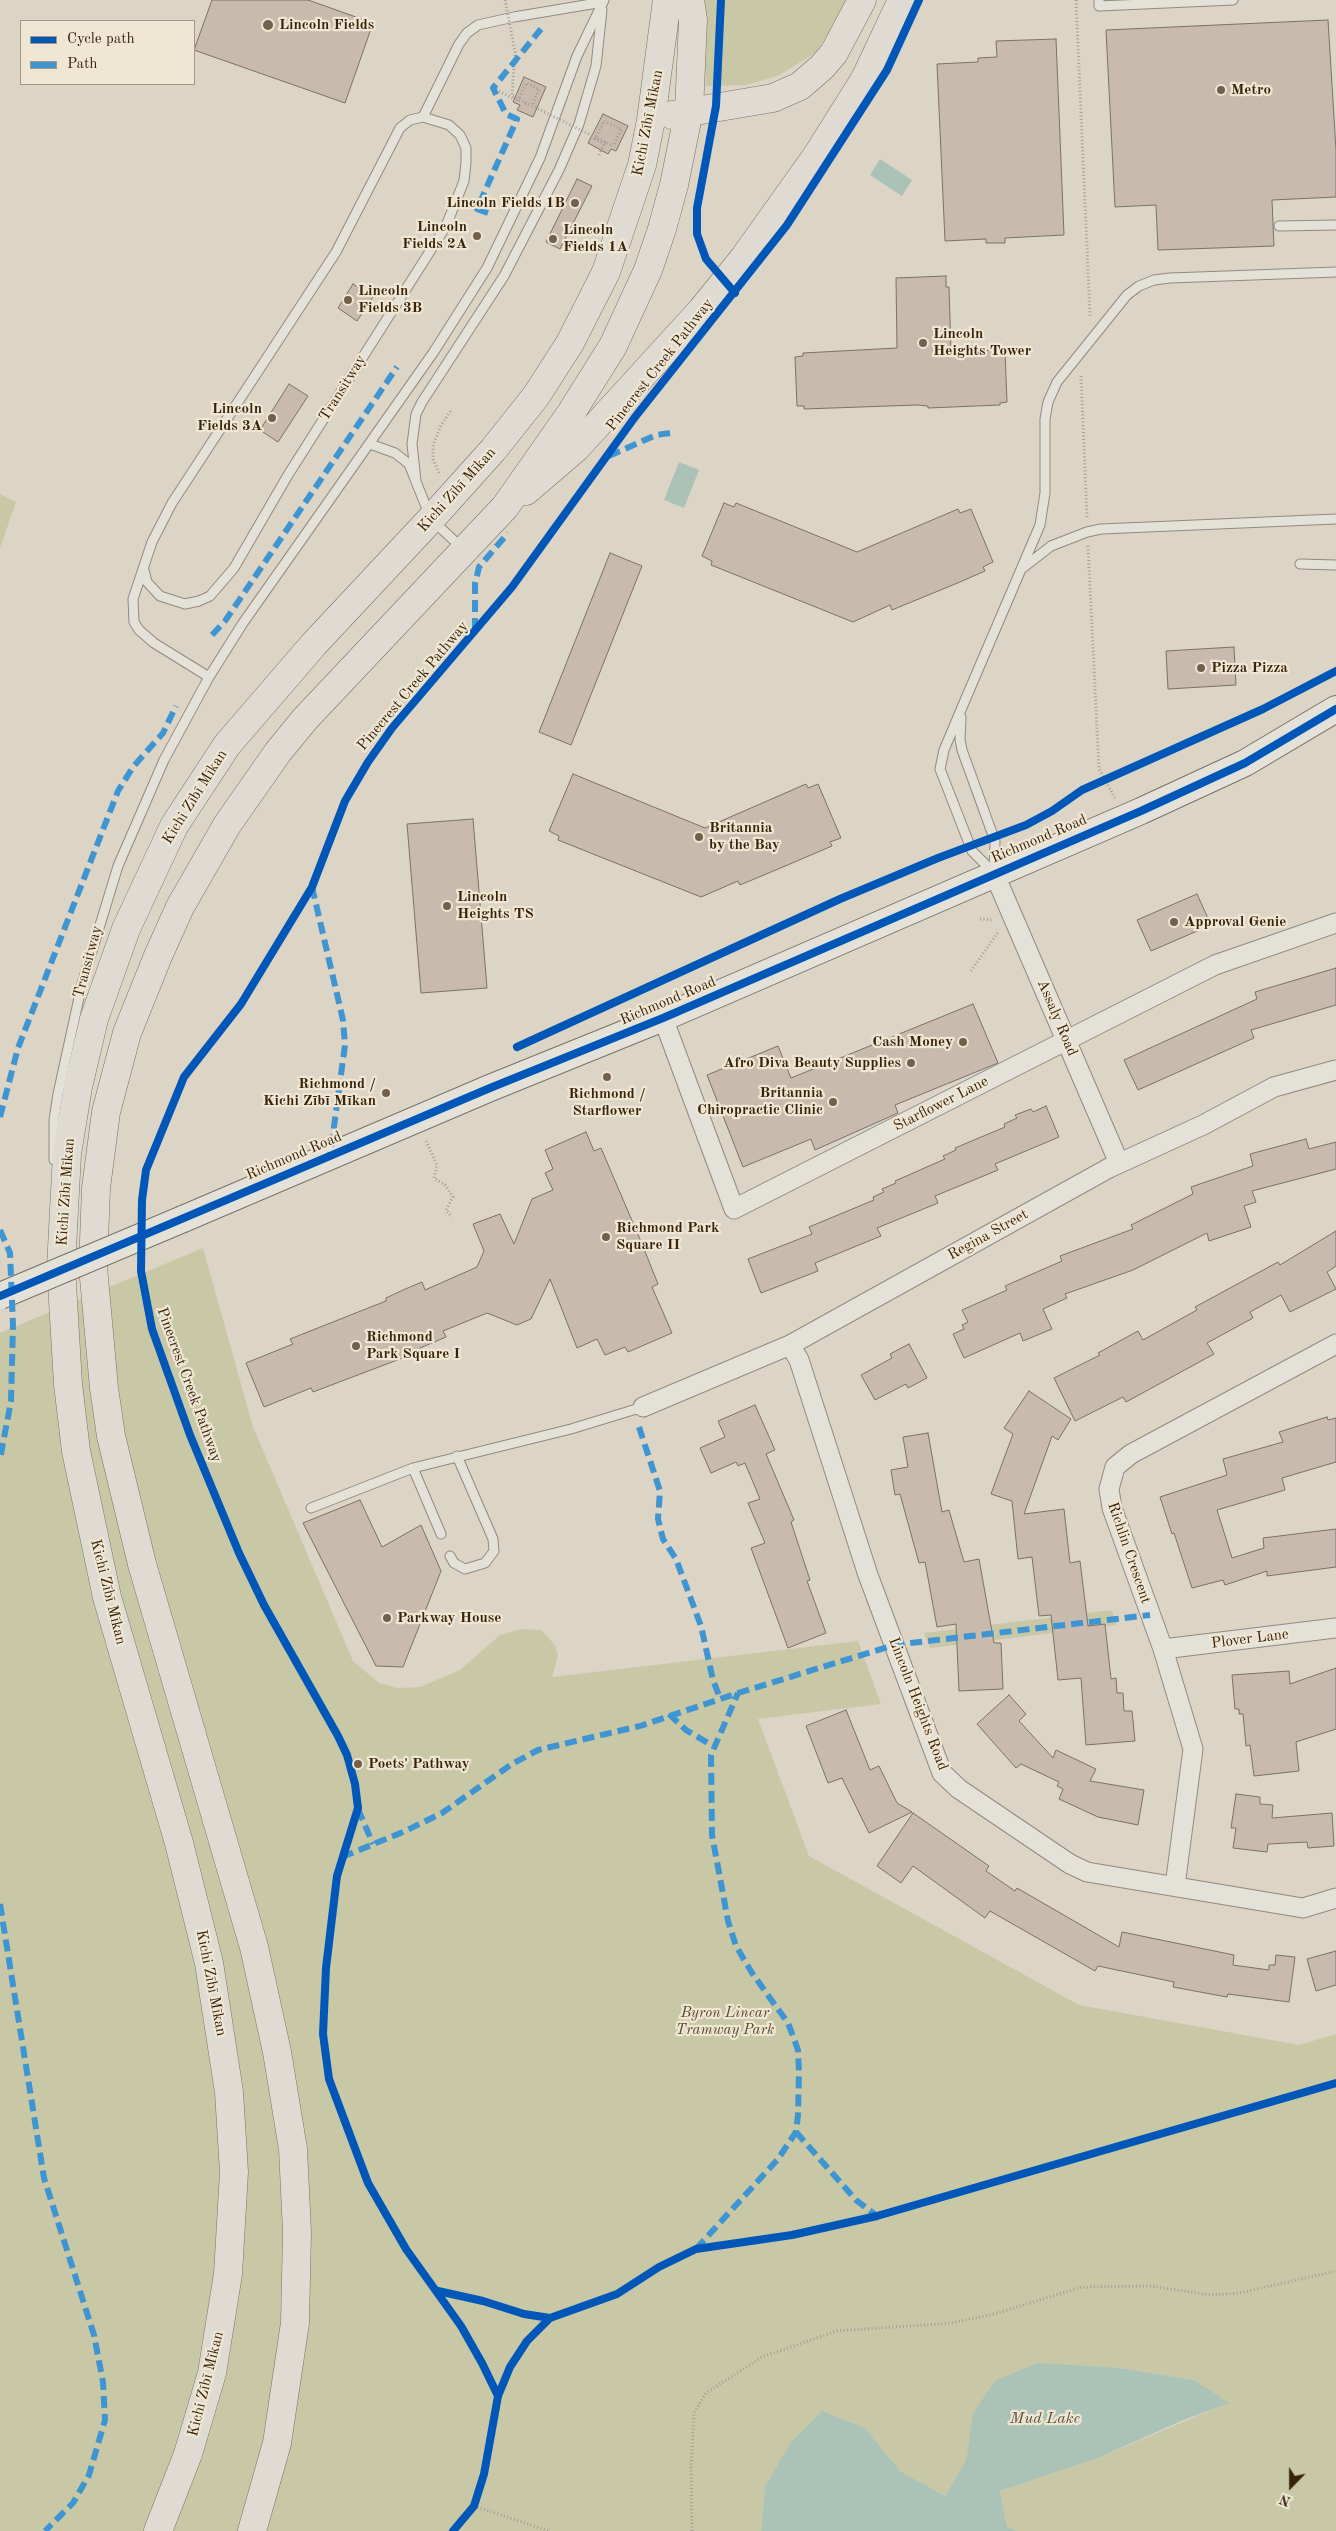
<!DOCTYPE html>
<meta charset="utf-8">
<style>
body{margin:0}
#map{position:relative;width:1336px;height:2531px;overflow:hidden;background:#dcd4c5;font-family:"Old Standard TT",serif}
canvas{display:block}
.legend{position:absolute;left:20px;top:20px;width:175px;height:65px;box-sizing:border-box;background:#efe6d3;border:1px solid #a59883;margin:0;padding:6px 9px;list-style:none;font-size:15px;color:#37220c}
.legend li{display:flex;align-items:center;gap:10px;height:25px}
.legend b{width:25px;border:1px solid #a59883}
.north{position:absolute;left:1266px;top:2461px;width:50px;height:50px;-webkit-text-stroke:4px #efe6d3;paint-order:stroke;rotate:202deg;font-size:14px;font-weight:700;line-height:20px;text-align:center;color:#37220c}
.north::after{content:'';display:block;margin:auto;width:18px;height:22px;background:#37220c;clip-path:polygon(50% 0,100% 100%,50% 72%,0 100%)}
</style>
<div id="map">
<canvas width="1336" height="2531"></canvas>
<ul class="legend">
<li><b style="height:6px;background:#0057b8"></b>Cycle path</li>
<li><b style="height:6px;background:#3e95d2"></b>Path</li>
</ul>
<div class="north">N</div>
</div>
<script>
const context = document.querySelector('canvas').getContext('2d');
context.lineJoin = 'round';
function paint(path, color) { context.fillStyle = color; context.fill(path, 'evenodd'); }
const poly = rows => new Path2D(rows.map(r => 'M' + r).join(''));
function stroke(path, color, width, dash) { context.strokeStyle = color; context.lineWidth = width; context.lineCap = dash ? 'butt' : 'round'; context.setLineDash(dash || []); context.stroke(path); }
function drawText(font, color, halo, rows, align = 'center') {
  context.font = font + ' "Old Standard TT",serif'; context.lineWidth = 4.5; context.setLineDash([]); context.textBaseline = 'middle'; context.strokeStyle = halo; context.fillStyle = color; for (const [text, x, y, turn = 0] of rows) {
    context.save(); context.translate(x, y); context.rotate((+turn || 0) * Math.PI / 180); context.textAlign = isNaN(turn) ? turn : align; if (halo) context.strokeText(text, 0, 0); context.fillText(text, 0, 0); context.restore();
  }
}
paint(poly([
 [701,0,853,0,815,53,778,76,746,85,706,86],
 [0,494,16,502,0,548],
 [203,1248,253,1427,353,1661,379,1683,398,1688,420,1687,460,1670,500,1635,521,1629,541,1630,555,1645,558,1656,552,1677,858,1641,881,1704,758,1719,809,1856,1079,2005,1299,2045,1336,2034,1336,2531,1017,2531,1007,2527,1000,2491,1098,2458,1228,2403,1194,2380,1120,2368,973,2413,966,2460,945,2496,900,2471,865,2428,765,2487,761,2531,0,2531,0,1333],
 [1112,1610,1117,1625,930,1648,924,1633]
]), '#c8c8a7');
paint(poly([
 [880,159,912,180,902,196,870,175],
 [679,462,699,470,684,508,664,500],
 [1037,2363,1120,2368,1194,2380,1229,2403,1181,2421,1098,2458,1000,2491,1007,2527,1017,2531,761,2531,765,2487,791,2442,822,2411,865,2428,900,2471,945,2496,966,2460,973,2413,995,2381]
]), '#abc2b6');
const building = poly([
 [212,0,308,0,373,23,345,103,194,50,212,0],
 [1328,20,1336,150,1336,197,1272,200,1274,246,1158,250,1156,205,1115,207,1106,30,1328,20],
 [1056,39,1064,235,1005,238,1005,243,986,243,986,239,945,241,937,64,978,62,978,58,997,57,996,41,1056,39],
 [524,77,546,87,533,117,517,110,520,105,513,102,524,77],
 [603,114,628,126,616,151,611,149,608,154,588,143,603,114],
 [577,179,592,186,560,249,546,242,577,179],
 [946,276,946,287,949,287,951,352,998,350,998,352,1005,352,1007,402,1000,403,1000,405,928,408,928,406,917,405,804,409,804,406,797,406,795,357,803,356,803,353,897,348,896,278,946,276],
 [353,284,373,297,357,321,338,308,353,284],
 [289,384,308,396,278,442,260,430,289,384],
 [724,503,734,507,736,503,857,552,958,509,960,513,971,509,993,562,983,567,985,571,960,582,892,610,890,605,853,622,711,565,712,561,702,556,724,503],
 [610,553,642,566,571,745,539,732,610,553],
 [1234,647,1236,685,1168,689,1166,651,1234,647],
 [573,774,705,828,806,784,808,788,818,784,841,838,830,842,832,846,790,864,740,885,738,881,701,897,558,840,559,836,549,831,573,774],
 [473,819,487,988,421,993,407,824,473,819],
 [1197,894,1211,925,1151,951,1137,920,1197,894],
 [1336,968,1336,1005,1251,1030,1254,1038,1138,1090,1124,1060,1257,999,1255,992,1336,968],
 [973,1004,998,1063,895,1105,898,1113,815,1150,811,1139,743,1167,707,1075,778,1046,791,1078,973,1004],
 [1046,1106,1059,1137,995,1164,998,1170,935,1196,938,1203,877,1228,881,1236,815,1263,818,1271,761,1293,748,1259,812,1234,809,1227,874,1200,873,1197,884,1192,882,1189,896,1183,895,1181,945,1159,943,1156,956,1150,955,1148,1005,1127,1004,1124,1017,1118,1015,1115,1031,1109,1033,1112,1046,1106],
 [586,1132,594,1151,601,1148,642,1244,658,1284,652,1287,672,1333,628,1352,625,1347,605,1355,597,1339,577,1348,550,1279,531,1319,517,1325,487,1313,443,1331,446,1337,420,1348,421,1351,313,1392,311,1388,264,1407,246,1363,293,1344,290,1339,386,1301,386,1298,403,1290,422,1282,425,1290,477,1267,484,1251,473,1224,500,1214,514,1244,532,1199,553,1190,545,1173,553,1169,545,1150,586,1132],
 [1306,1139,1309,1149,1336,1142,1336,1169,1252,1191,1256,1202,1244,1206,1251,1227,1209,1241,1207,1233,1133,1270,1065,1294,1067,1298,1043,1309,1052,1329,1023,1341,1020,1333,964,1358,953,1334,964,1329,962,1325,968,1322,962,1310,1007,1290,1005,1286,1062,1261,1060,1256,1133,1229,1131,1225,1193,1194,1191,1187,1253,1166,1250,1154,1306,1139],
 [1336,1231,1336,1266,1327,1272,1336,1289,1290,1312,1281,1295,1250,1312,1253,1318,1207,1343,1214,1354,1126,1402,1123,1397,1075,1421,1054,1378,1100,1355,1098,1353,1138,1331,1143,1340,1197,1310,1195,1307,1278,1262,1280,1265,1336,1231],
 [909,1344,927,1378,908,1388,906,1384,875,1400,861,1375,892,1358,890,1354,909,1344],
 [1029,1391,1071,1419,1058,1440,1052,1436,1024,1514,1064,1509,1070,1563,1080,1561,1088,1626,1105,1624,1111,1679,1116,1678,1117,1693,1123,1693,1124,1711,1132,1711,1135,1741,1086,1745,1081,1678,1058,1680,1051,1615,1039,1616,1032,1557,1018,1559,1012,1501,991,1494,1013,1434,1004,1428,1029,1391],
 [755,1405,775,1450,766,1454,794,1520,791,1522,810,1580,807,1581,826,1633,788,1648,751,1548,765,1543,748,1503,760,1499,745,1463,738,1466,736,1462,711,1473,700,1448,725,1437,718,1421,755,1405],
 [1327,1417,1328,1420,1336,1418,1336,1462,1282,1478,1285,1490,1217,1510,1232,1558,1264,1548,1263,1538,1336,1529,1336,1567,1267,1576,1267,1571,1225,1585,1223,1580,1192,1588,1174,1533,1172,1534,1160,1497,1227,1475,1223,1459,1283,1442,1279,1432,1327,1417],
 [928,1433,942,1512,949,1510,964,1562,979,1559,994,1643,1001,1643,1003,1689,959,1691,956,1624,937,1627,925,1562,919,1563,900,1494,895,1495,891,1470,908,1467,903,1437,928,1433],
 [360,1500,382,1547,421,1525,441,1571,403,1667,376,1666,303,1523,360,1500],
 [1336,1668,1336,1729,1296,1742,1299,1771,1254,1776,1250,1745,1246,1746,1243,1714,1239,1714,1239,1709,1235,1709,1232,1675,1289,1671,1290,1684,1336,1668],
 [1009,1695,1026,1714,1019,1721,1053,1758,1056,1750,1096,1769,1090,1781,1144,1790,1138,1825,1098,1817,1059,1799,1063,1789,1057,1786,1059,1782,1021,1764,1016,1768,977,1724,1009,1695],
 [846,1710,870,1770,879,1766,897,1803,912,1812,869,1833,842,1778,828,1783,806,1726,846,1710],
 [1236,1794,1260,1797,1260,1804,1273,1805,1272,1818,1332,1813,1334,1846,1308,1848,1307,1842,1268,1844,1267,1852,1233,1848,1236,1828,1231,1828,1236,1794],
 [913,1813,989,1866,986,1871,1015,1891,1017,1888,1119,1947,1122,1932,1234,1955,1233,1965,1269,1970,1269,1965,1275,1965,1276,1955,1295,1957,1289,2002,1228,1994,1227,1997,1173,1987,1174,1982,1098,1966,1095,1971,990,1911,985,1918,913,1866,901,1883,877,1866,913,1813],
 [1336,1951,1336,1985,1316,1991,1307,1959,1336,1951]
]);
paint(building, '#c8baac');
stroke(building, '#7a7267', 1);
const lane = poly([
 [1099,0,1099,6,1233,0],
 [423,117,459,44,467,33,478,25,514,17,603,2],
 [1279,226,1336,225],
 [370,444,395,453,409,464,431,519,462,548],
 [416,481,412,444,416,414,422,402,504,276,559,170,579,124,596,66,602,10],
 [1300,564,1336,565],
 [1024,567,1051,546,1087,532,1101,529,1336,519],
 [144,570,147,582,160,596,185,604,199,601,210,596,234,568,288,475,446,226,464,181,466,162,466,148,460,135,449,125,423,117,410,120,400,128,336,252,172,503,152,542,133,599,134,622,139,630,154,643,209,677],
 [961,717,960,739,962,750,995,841,994,870],
 [994,873,972,851,940,769,944,750,963,705,1040,525,1045,493,1045,419,1048,402,1057,382,1127,295,1139,286,1154,280,1170,278,1336,272],
 [54,1160,54,1120,58,1094,82,984,118,866,164,760,209,677,243,623,433,353,487,268,540,158,577,56,604,0],
 [413,1468,441,1534],
 [311,1508,413,1468,571,1429,643,1407],
 [450,1556,454,1563,465,1569,485,1563,494,1551,493,1539,457,1456]
]);
const street = poly([
 [994,873,1119,1163],
 [663,1018,734,1209,1215,965,1336,923],
 [790,1345,799,1360,868,1575,942,1773,959,1789,1070,1864,1087,1872,1303,1908,1336,1898],
 [643,1407,790,1345,1109,1168,1203,1125,1274,1087,1336,1070],
 [1163,1649,1336,1628],
 [1175,1886,1193,1749,1163,1649,1112,1508,1109,1489,1115,1467,1131,1454,1336,1344]
]);
const secondary = poly([
 [183,1219,490,1088,663,1018,1141,811,1245,763,1336,709]
]);
const highway = poly([
 [672,115,773,98,800,86,822,67,834,53,862,0],
 [526,491,576,448,701,311,744,258,816,157,865,79,902,0],
 [158,2531,188,2454,212,2373,228,2274,234,2172,229,2092,209,1963,179,1843,107,1597,76,1451,68,1384,61,1267,67,1154,78,1087,94,1019,126,929,174,826,227,745,314,644,431,519,493,450,536,396,570,343,606,272,642,165,651,120,667,0],
 [252,2531,277,2443,295,2323,297,2232,293,2149,277,2052,254,1947,142,1564,111,1436,104,1388,93,1267,96,1188,106,1112,127,1033,158,956,180,907,227,825,278,752,305,719,505,507,571,413,613,346,648,270,662,229,674,185,689,111,693,20,690,0]
]);
stroke(lane, '#928a7f', 11);
stroke(street, '#928a7f', 21);
stroke(secondary, '#7a7267', 28);
stroke(highway, '#7a7267', 29);
stroke(poly([
 [1076,0,1090,316],
 [493,88,514,99],
 [518,101,526,83,539,89,532,106],
 [525,104,526,103],
 [605,144,595,139,604,121,622,129,613,146],
 [599,155,606,140],
 [1081,376,1087,517],
 [439,473,433,459,433,445,441,425,452,409],
 [1088,546,1099,769,1115,798],
 [980,919,992,920],
 [971,971,998,932],
 [426,1141,437,1165,434,1178,445,1185,453,1197,446,1210,452,1217],
 [474,2506,549,2531],
 [692,2531,691,2467,694,2413,706,2393,762,2357,837,2331,952,2323,994,2314,1082,2287,1151,2286,1210,2295,1239,2293,1336,2271]
]), '#a49e96', 3, [1, 2.5]);
stroke(lane, '#e4e1d9', 9);
stroke(street, '#e4e1d9', 19);
stroke(secondary, '#e4e1d9', 26);
stroke(highway, '#dfdbd2', 28);
const secondaryBridge = poly([
 [0,1296,183,1219]
]);
stroke(secondaryBridge, '#7a7267', 28, []);
stroke(poly([
 [505,0,515,52,512,96,613,146]
]), '#a49e96', 3, [1, 2.5]);
stroke(secondaryBridge, '#e4e1d9', 26);
stroke(poly([
 [488,213,477,209,517,119,506,114,493,88,541,29],
 [609,456,656,435,670,433],
 [475,630,475,584,479,567,508,533],
 [212,635,225,621,397,367],
 [312,887,343,1020,345,1045,330,1156],
 [0,1117,18,1048,118,791,133,767,163,733,176,706],
 [0,1230,10,1253,13,1325,11,1401,0,1459],
 [639,1427,660,1491,658,1519,663,1539,676,1559,701,1626,713,1680,720,1698],
 [669,1714,686,1730,713,1746],
 [358,1809,373,1844],
 [342,1857,403,1832,442,1813,512,1764,538,1750,640,1726,738,1693,894,1645,1150,1615],
 [0,1904,44,2178,94,2335,103,2382,105,2420,89,2475,73,2503,45,2531],
 [796,2132,856,2200,877,2216],
 [696,2249,778,2159,796,2132,798,2115,799,2073,798,2050,793,2036,788,2023,752,1973,736,1946,728,1921,712,1835,711,1755,738,1693]
]), '#3e95d2', 6, [12, 6]);
stroke(poly([
 [721,0,716,106,697,208,697,234,706,259,735,293],
 [517,1047,840,899,938,858,1026,825,1052,811,1082,790,1263,709,1336,671],
 [0,1296,490,1088,663,1018,1141,811,1245,763,1336,709],
 [438,2291,483,2301,524,2314,550,2318],
 [498,2396,482,2363,461,2326,406,2249,368,2183,329,2079,323,2034,326,1968,337,1876,358,1808,355,1784,347,1755,338,1736,264,1605,239,1553,190,1435,152,1329,141,1271,142,1200,146,1170,184,1077,241,1004,312,887,345,801,368,762,392,728,512,587,635,417,787,225,887,70,919,0],
 [453,2531,474,2506,484,2474,498,2396,510,2367,527,2341,550,2318,617,2294,659,2267,696,2249,792,2235,877,2216,1336,2083]
]), '#0057b8', 8);
for (const [x, y, r, color] of [
 [268,25,6,"#71604d"],
 [1221,90,5,"#71604d"],
 [575,203,5,"#71604d"],
 [477,236,5,"#71604d"],
 [553,239,5,"#71604d"],
 [348,300,5,"#71604d"],
 [923,343,5,"#71604d"],
 [272,418,5,"#71604d"],
 [1201,668,5,"#71604d"],
 [699,837,5,"#71604d"],
 [447,906,5,"#71604d"],
 [1174,922,5,"#71604d"],
 [963,1042,5,"#71604d"],
 [911,1063,5,"#71604d"],
 [607,1077,5,"#71604d"],
 [386,1093,5,"#71604d"],
 [833,1102,5,"#71604d"],
 [606,1237,5,"#71604d"],
 [356,1346,5,"#71604d"],
 [387,1618,5,"#71604d"],
 [358,1764,5,"#71604d"]
]) { const dot = new Path2D(); dot.arc(x, y, r, 0, 2 * Math.PI); context.fillStyle = color; context.fill(dot); stroke(dot, '#efe6d3', 2); }
drawText('bold 15px', '#37220c', '#efe6d3', [
 ["Lincoln Fields",279,25],
 ["Metro",1231,90],
 ["Lincoln Fields 1B",565,203,"right"],
 ["Lincoln",467,227,"right"],
 ["Fields 2A",467,244,"right"],
 ["Lincoln",563,230],
 ["Fields 1A",563,247],
 ["Lincoln",358,291],
 ["Fields 3B",358,308],
 ["Lincoln",933,334],
 ["Heights Tower",933,351],
 ["Lincoln",262,409,"right"],
 ["Fields 3A",262,426,"right"],
 ["Pizza Pizza",1211,668],
 ["Britannia",709,828],
 ["by the Bay",709,845],
 ["Lincoln",457,897],
 ["Heights TS",457,914],
 ["Approval Genie",1184,922],
 ["Cash Money",953,1042,"right"],
 ["Afro Diva Beauty Supplies",901,1063,"right"],
 ["Richmond /",376,1084,"right"],
 ["Kichi Zībī Mīkan",376,1101,"right"],
 ["Britannia",823,1093,"right"],
 ["Chiropractic Clinic",823,1110,"right"],
 ["Richmond /",607,1094,"center"],
 ["Starflower",607,1111,"center"],
 ["Richmond Park",616,1228],
 ["Square II",616,1245],
 ["Richmond",366,1337],
 ["Park Square I",366,1354],
 ["Parkway House",397,1618],
 ["Poets' Pathway",368,1764]
], 'left');
drawText('15px', '#37220c', '#efe6d3', [
 ["Kichi Zībī Mīkan",648,123,-79],
 ["Pinecrest Creek Pathway",660,365,-52],
 ["Transitway",343,388,-58],
 ["Kichi Zībī Mīkan",457,490,-48],
 ["Pinecrest Creek Pathway",413,686,-50],
 ["Kichi Zībī Mīkan",195,797,-58],
 ["Richmond Road",1039,839,-23],
 ["Transitway",88,962,-75],
 ["Richmond Road",668,1001,-23],
 ["Assaly Road",1057,1018,67],
 ["Starflower Lane",941,1104,-27],
 ["Richmond Road",294,1156,-23],
 ["Kichi Zībī Mīkan",66,1192,-86],
 ["Regina Street",988,1235,-29],
 ["Pinecrest Creek Pathway",189,1385,70],
 ["Richlin Crescent",1129,1553,71],
 ["Kichi Zībī Mīkan",108,1592,76],
 ["Plover Lane",1250,1639,-7],
 ["Lincoln Heights Road",918,1704,69],
 ["Kichi Zībī Mīkan",211,1983,79],
 ["Kichi Zībī Mīkan",206,2384,-76]
]);
drawText('italic 15px', '#57492c', '#efe6d3', [
 ["Byron Linear",725,2013],
 ["Tramway Park",725,2030]
]);
drawText('italic 16px', '#54503d', '#efe6d3', [
 ["Mud Lake",1045,2419]
]);
</script>
